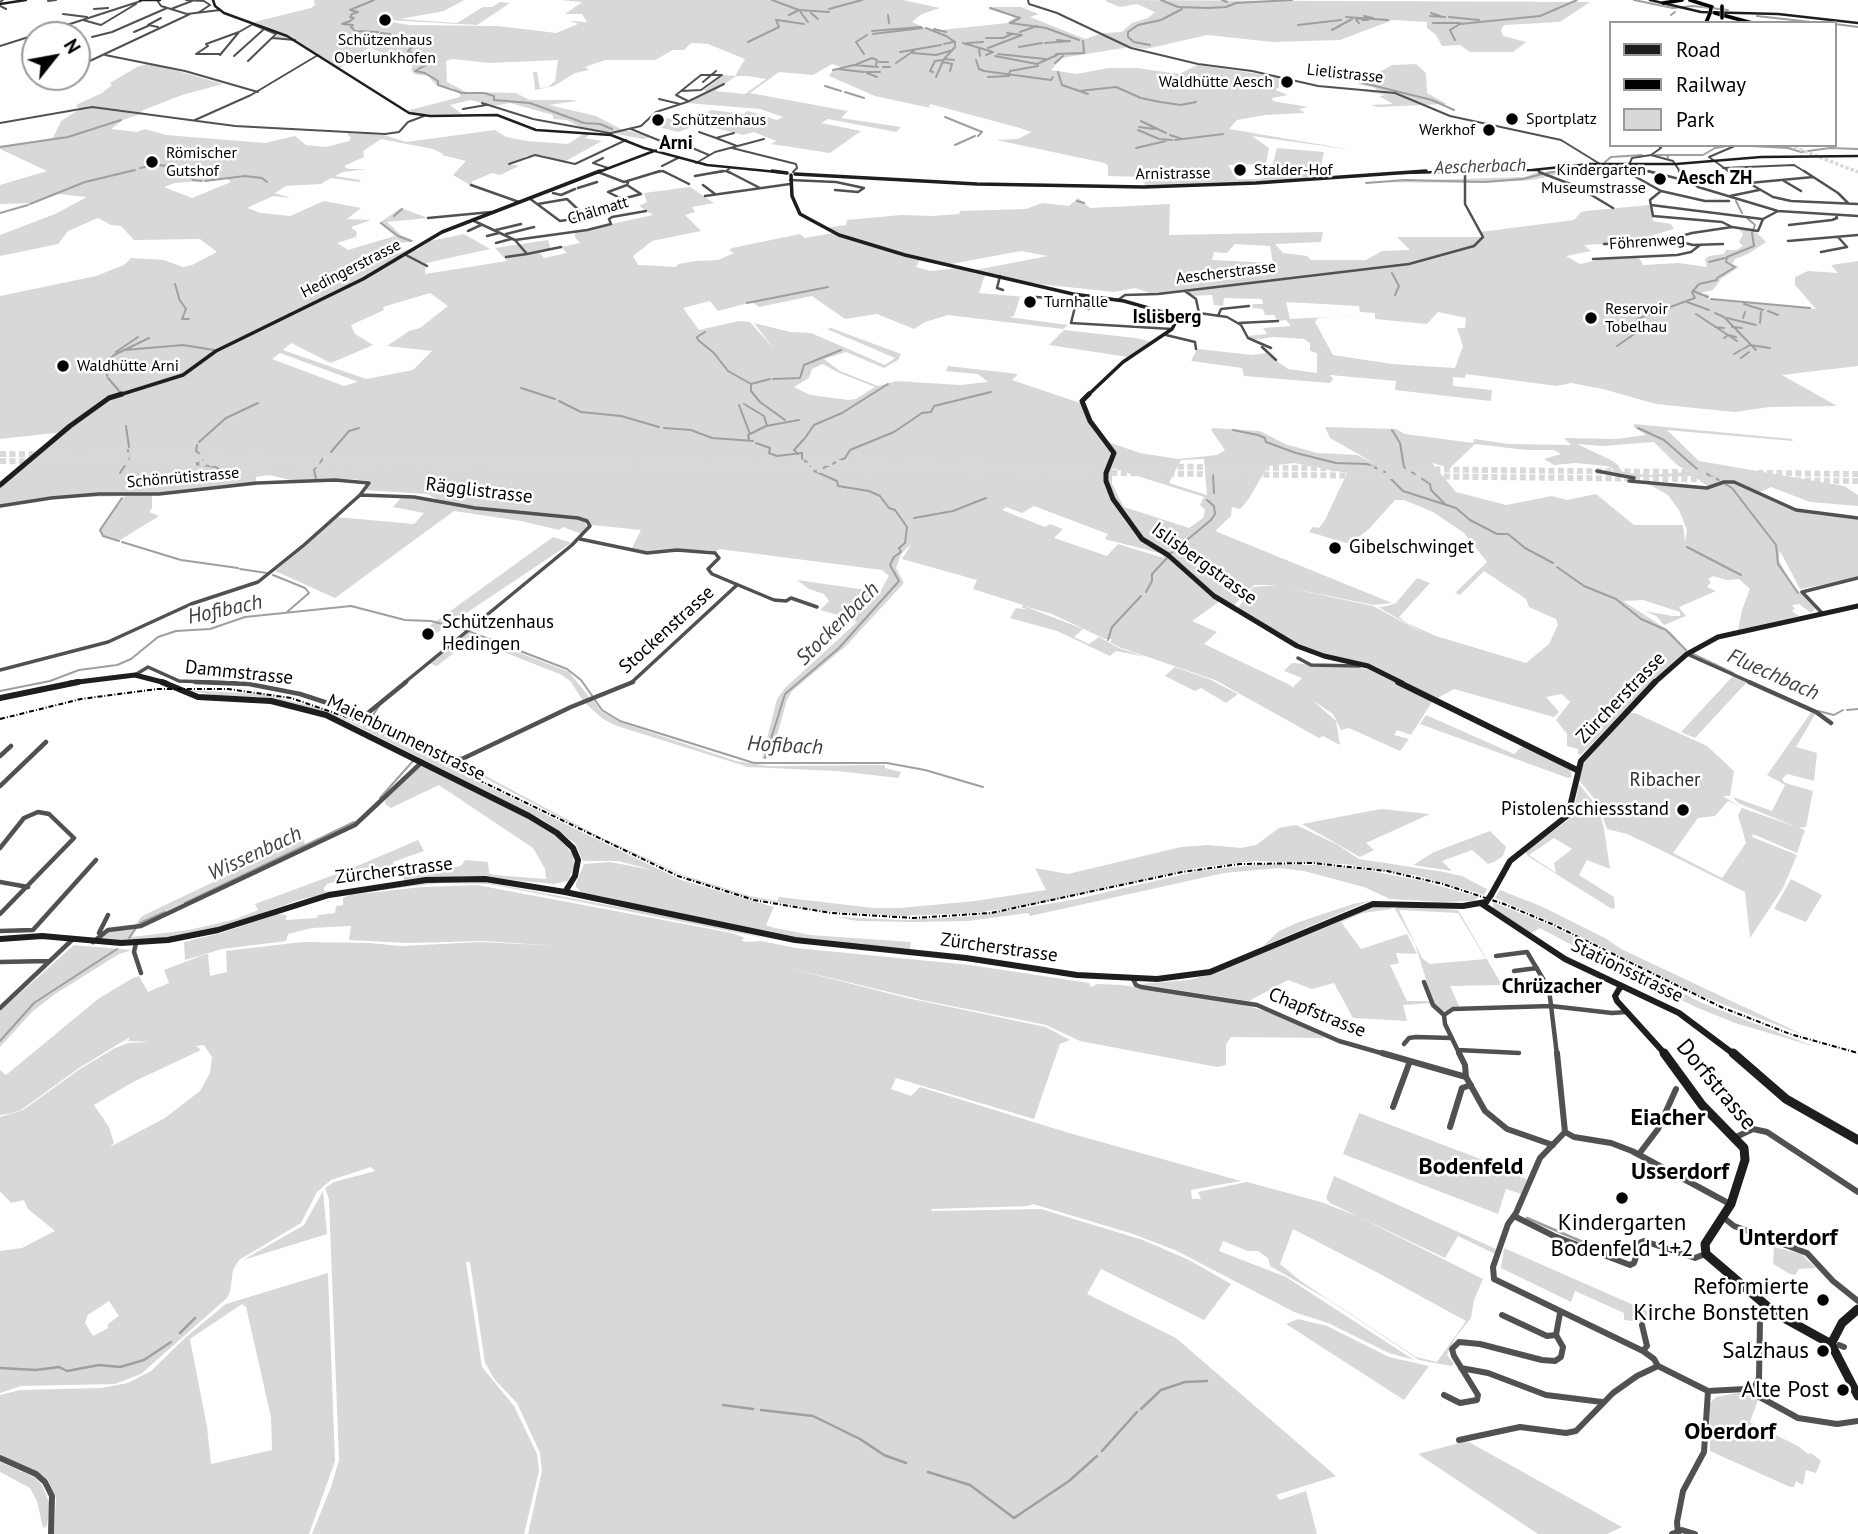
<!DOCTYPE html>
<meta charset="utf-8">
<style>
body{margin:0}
#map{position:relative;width:1858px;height:1534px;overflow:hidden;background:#fff;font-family:"PT Sans",sans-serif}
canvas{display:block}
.legend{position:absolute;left:1609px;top:21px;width:228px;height:126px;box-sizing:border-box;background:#fff;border:2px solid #999;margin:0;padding:9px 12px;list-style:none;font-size:21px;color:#000}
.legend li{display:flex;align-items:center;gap:14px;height:35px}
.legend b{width:35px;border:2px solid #999}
.north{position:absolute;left:21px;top:21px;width:70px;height:70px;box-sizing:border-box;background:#fff;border:2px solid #999;border-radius:50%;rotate:59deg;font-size:19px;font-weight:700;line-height:28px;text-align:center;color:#000}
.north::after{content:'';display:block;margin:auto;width:24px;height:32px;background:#000;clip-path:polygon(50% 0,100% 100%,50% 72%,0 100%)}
</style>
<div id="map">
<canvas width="1858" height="1534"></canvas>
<ul class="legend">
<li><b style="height:9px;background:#1e1e1e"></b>Road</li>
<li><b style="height:9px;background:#000"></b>Railway</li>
<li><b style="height:19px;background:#d8d8d8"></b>Park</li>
</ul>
<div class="north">N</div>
</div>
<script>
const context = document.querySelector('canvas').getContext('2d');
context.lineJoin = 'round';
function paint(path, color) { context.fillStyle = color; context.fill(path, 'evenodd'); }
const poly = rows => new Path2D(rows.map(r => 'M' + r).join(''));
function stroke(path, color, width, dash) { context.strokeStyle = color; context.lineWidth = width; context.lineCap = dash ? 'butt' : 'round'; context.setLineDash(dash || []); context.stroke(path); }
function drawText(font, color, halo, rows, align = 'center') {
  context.font = font + ' "PT Sans",sans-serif'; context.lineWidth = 5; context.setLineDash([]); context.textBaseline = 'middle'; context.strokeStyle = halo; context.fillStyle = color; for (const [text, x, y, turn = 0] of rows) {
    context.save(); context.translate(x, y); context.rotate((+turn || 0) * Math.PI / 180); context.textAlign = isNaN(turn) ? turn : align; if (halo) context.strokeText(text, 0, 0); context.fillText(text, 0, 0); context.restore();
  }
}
paint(poly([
 [314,0,464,0,444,11,400,19,457,23,483,7,492,7,500,2,510,3,477,25,386,20,388,18,383,18,380,20,409,25,498,26,556,33,578,24,570,21,587,22,582,14,565,14,582,2,560,0,903,0,940,8,922,14,912,22,932,31,1007,23,1015,17,989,7,1021,7,1039,14,1030,17,1085,39,1103,33,1122,32,1132,23,1148,18,1155,12,1137,4,1120,7,1105,1,1107,0,1590,2,1560,22,1504,25,1501,30,1503,36,1526,42,1513,52,1470,52,1460,45,1442,46,1436,35,1427,28,1427,22,1393,20,1340,40,1272,42,1207,35,1146,49,1130,47,1062,58,1051,70,1077,74,1108,68,1137,68,1179,74,1198,65,1279,77,1279,87,1275,90,1288,95,1272,98,1273,101,1308,107,1299,109,1305,113,1265,115,1237,120,1229,129,1353,150,1252,136,1269,148,1266,164,1228,165,1237,179,1259,179,1282,174,1282,169,1272,167,1277,148,1324,152,1319,176,1256,183,1145,187,1144,177,1108,176,1108,166,1105,163,996,140,1018,139,1031,132,1020,128,930,104,929,107,935,109,875,96,829,76,833,70,842,67,832,64,813,75,779,72,750,93,848,111,841,118,901,127,896,132,828,119,821,123,861,131,830,153,771,144,776,141,754,132,743,135,700,124,678,132,655,126,657,121,649,117,653,114,681,122,712,110,743,114,748,111,777,120,783,117,760,109,687,103,708,93,704,90,724,75,735,76,745,59,708,44,691,43,684,50,673,50,655,60,605,60,585,67,589,70,575,73,554,86,535,90,533,72,537,72,540,88,548,87,555,81,558,60,490,63,453,59,446,61,447,82,466,92,516,93,530,100,573,100,576,101,549,105,596,116,621,129,652,137,643,139,580,127,567,120,553,119,553,115,510,103,493,106,471,100,450,105,462,114,418,115,406,111,460,97,460,94,452,88,436,85,428,76,414,74,411,69,413,66,405,65,370,47,340,68,293,40,275,38,277,34,254,22,311,8,315,5],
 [736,76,748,76,766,79,745,94,715,91],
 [150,63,223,84,182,95,141,111,144,113,123,120,111,129,137,132,145,129,166,135,265,143,295,136,306,145,326,147,349,141,351,138,347,134,349,133,384,135,406,142,495,130,506,137,527,141,568,144,585,133,591,134,585,138,602,141,564,162,542,155,526,156,510,164,519,166,500,175,492,173,471,182,473,184,470,185,453,175,466,161,442,155,443,154,433,149,381,139,363,151,364,157,344,166,348,169,367,169,343,172,335,176,361,180,359,182,331,178,321,184,286,186,275,193,291,198,273,196,247,208,261,213,290,216,324,201,361,208,347,219,371,220,351,227,357,232,356,237,337,243,348,250,395,236,379,223,401,208,428,218,387,222,401,235,415,241,388,245,392,249,386,253,393,255,409,249,417,250,430,241,464,234,490,249,426,263,425,274,507,261,495,248,515,245,548,240,551,249,539,252,544,258,567,253,561,247,580,243,575,237,575,232,653,215,639,206,647,202,644,193,690,187,714,203,692,207,695,212,685,215,701,231,652,241,633,256,638,265,676,267,678,264,696,261,718,260,734,253,729,250,732,248,800,234,805,238,833,233,825,228,846,225,847,220,901,215,932,216,959,214,960,211,1026,209,1042,203,1069,206,1078,198,1090,208,1170,204,1169,235,1323,232,1321,242,1275,244,1283,253,1307,256,1311,260,1366,260,1382,251,1410,250,1397,237,1482,237,1480,232,1574,220,1581,212,1586,211,1649,205,1652,206,1653,221,1671,224,1674,229,1653,235,1653,241,1584,245,1591,251,1566,256,1580,264,1602,259,1636,258,1640,259,1643,265,1679,263,1707,267,1705,259,1709,256,1724,254,1726,250,1737,250,1743,246,1739,242,1743,234,1739,229,1746,230,1757,233,1766,242,1748,254,1735,259,1732,264,1739,267,1721,279,1713,290,1700,293,1709,295,1708,299,1816,309,1795,285,1795,277,1808,271,1838,273,1831,265,1858,261,1858,366,1782,375,1837,406,1770,407,1734,412,1656,404,1603,389,1571,383,1557,386,1466,374,1465,378,1453,377,1453,386,1492,390,1491,401,1395,390,1396,381,1330,375,1333,379,1330,383,1244,376,1242,368,1191,361,1197,349,1252,355,1266,353,1288,369,1317,373,1317,353,1310,351,1310,343,1304,339,1273,337,1254,340,1248,336,1267,334,1263,328,1291,326,1286,320,1278,321,1274,315,1265,315,1263,309,1252,308,1253,304,1263,304,1262,299,1224,298,1223,306,1214,305,1212,295,1190,296,1183,292,1156,295,1135,288,1114,292,1039,284,973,271,972,273,985,275,979,293,1037,298,1020,297,1014,316,1009,317,1068,325,1063,329,948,315,925,322,914,329,877,314,845,319,812,296,759,307,752,302,718,311,710,301,683,308,699,330,739,321,750,322,774,349,754,323,790,332,811,333,885,365,895,358,827,329,831,328,901,354,898,360,884,368,846,352,824,359,840,371,878,386,896,381,960,385,988,382,978,374,946,371,948,366,1018,374,1012,380,1080,403,1098,436,1111,443,1140,453,1178,459,1217,455,1225,450,1211,430,1213,428,1260,431,1285,444,1317,453,1357,455,1374,463,1330,438,1325,427,1396,429,1405,434,1473,443,1474,439,1509,444,1571,445,1564,438,1616,439,1646,435,1634,427,1634,424,1792,439,1793,441,1667,430,1699,461,1844,486,1858,495,1858,506,1810,502,1771,487,1758,493,1798,511,1858,518,1858,578,1800,589,1780,551,1779,561,1793,585,1815,609,1811,613,1799,604,1792,605,1795,609,1792,611,1799,616,1738,630,1742,610,1750,589,1739,579,1727,580,1713,576,1708,579,1711,582,1707,587,1716,591,1679,607,1686,616,1664,625,1656,616,1645,611,1672,616,1680,616,1680,612,1643,600,1623,601,1671,632,1687,651,1653,681,1581,755,1578,754,1578,749,1567,746,1567,734,1556,720,1570,702,1562,694,1546,697,1559,712,1554,717,1454,689,1436,699,1367,664,1323,654,1301,646,1238,608,1253,587,1278,585,1254,585,1233,606,1215,596,1173,560,1220,601,1192,621,1217,632,1204,644,1288,684,1311,699,1336,721,1340,745,1323,736,1319,738,1215,680,1119,647,1110,642,1113,639,1105,639,1052,614,1024,606,1083,629,1074,637,1089,644,1099,637,1119,648,1146,657,1116,651,1110,656,1057,631,1010,618,1016,608,1030,610,1022,608,1023,605,973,589,977,580,902,559,912,543,901,554,896,568,904,583,846,646,792,691,787,700,771,757,762,759,777,699,785,688,857,622,853,619,820,610,829,601,824,594,809,589,797,580,880,592,889,576,882,570,719,549,716,552,707,550,643,552,631,550,641,530,592,525,588,520,579,517,563,515,585,521,587,529,569,546,571,543,435,634,424,630,553,537,572,543,582,534,563,527,559,530,521,521,454,511,335,598,275,571,336,517,414,524,424,513,393,507,402,497,438,500,428,494,365,490,371,481,349,479,299,482,269,475,256,477,256,483,152,495,152,508,149,512,159,516,120,540,104,536,99,530,125,496,51,498,0,506,0,485,36,457,64,432,0,439,0,296,96,276,124,265,131,258,164,260,183,267,192,265,217,252,200,239,134,240,121,226,111,225,98,218,68,231,58,244,0,256,0,235,55,214,87,197,58,194,33,203,0,204,0,185,47,171,0,149,0,146,53,138,61,121,80,109,76,106,78,104,102,93,112,85,110,83,137,67],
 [227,179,231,182,192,198,164,187,175,183],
 [1235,244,1270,246,1273,263,1212,260,1214,252,1227,253],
 [1021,251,1048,256,970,271,959,268,930,271,916,267,921,258,951,264],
 [430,293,448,306,420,328,409,331,387,346,432,351,413,370,366,379,283,350,291,343,331,363,373,345,355,334,351,325,384,310,383,307],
 [1286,302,1359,306,1360,312,1375,313,1375,319,1346,316,1290,319],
 [1438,312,1466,318,1465,328,1457,328,1463,346,1455,368,1392,364,1333,355,1315,322,1318,318,1344,316,1427,324],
 [280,353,356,381,357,382,344,386,272,359],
 [823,364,837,372,875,387,856,399,849,400,810,395,794,387,809,378,812,369],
 [1654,442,1677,465,1689,472,1649,475,1627,473,1618,470,1619,466,1611,460,1577,444,1602,446],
 [1475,444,1526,450,1554,450,1561,454,1544,459,1554,465,1575,463,1606,466,1614,469,1611,471,1633,477,1694,476,1710,488,1643,481,1668,495,1679,510,1687,530,1685,542,1683,525,1634,525,1596,494,1567,500,1552,496,1506,505,1456,492,1432,463,1450,468],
 [1204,459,1207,495,1169,483,1181,460],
 [1294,463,1347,473,1325,520,1319,528,1313,527,1309,532,1350,544,1369,529,1395,500,1404,500,1433,512,1464,533,1487,562,1455,593,1460,595,1484,571,1526,599,1529,607,1556,619,1558,625,1549,644,1526,663,1436,636,1407,623,1399,617,1430,583,1417,578,1396,603,1387,606,1378,607,1427,635,1373,606,1284,587,1374,605,1392,603,1215,531,1231,516,1232,507,1240,509,1248,500,1268,466],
 [1106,466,1204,497,1200,505,1205,510,1203,518,1189,528,1124,507,1112,484,1112,468,1108,469,1110,490,1128,522,1139,534,1163,553,1141,540,1126,522,1105,485],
 [1034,506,1108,534,1105,539,1163,554,1164,558,1118,544,1107,556,1054,538,1063,529,1050,524,1045,527,1002,510,1006,507,1022,513],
 [1416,64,1426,73,1427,93,1447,104,1377,107,1371,105,1393,104,1379,96,1386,95,1363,91,1378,91,1375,88,1358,84,1392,65],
 [1590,166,1592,167,1532,180,1484,183,1364,182,1525,177,1535,173],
 [1064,330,1135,338,1153,342,1128,357,1049,345],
 [466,632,569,672,591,699,583,701,571,682,562,675,471,639,437,666,428,663],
 [1292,663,1371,669,1432,702,1411,735,1397,730,1394,735,1409,739,1400,751,1349,728,1341,730,1333,714,1293,687,1302,678,1284,671],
 [1175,667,1209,679,1238,694,1226,703,1201,688,1195,691,1165,676],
 [1733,676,1747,682,1695,738,1681,732],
 [185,690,263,694,319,708,369,729,681,880,774,907,766,925,771,927,810,935,911,942,910,949,792,938,581,892,576,887,576,883,584,864,610,862,653,870,618,861,583,861,575,843,543,820,351,723,320,710,260,697,220,696],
 [593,700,601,711,620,722,736,761,769,766,885,765,885,768,901,772,898,778,837,771,748,767,617,726,603,719,585,703],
 [1812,711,1816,713,1796,747,1817,753,1814,781,1787,774,1782,779,1785,783,1813,791,1806,827,1799,828,1738,803,1733,797,1772,811,1785,785,1767,775],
 [1629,713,1635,713,1707,746,1734,771,1730,796,1723,796,1740,807,1728,801,1715,816,1698,818,1673,853,1722,878,1746,843,1738,815,1742,808,1805,830,1797,853,1753,834,1752,837,1797,855,1783,888,1750,938,1745,892,1663,851,1627,834,1607,829,1597,802,1579,780,1584,761],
 [1426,715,1514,754,1523,746,1570,769,1572,777,1568,778,1420,724],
 [421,765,527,817,555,834,573,854,574,867,568,881,554,884,468,876,404,881,404,877,449,871,450,868,461,866,465,860,488,862,489,873,494,875,546,879,545,869,533,848,439,785,391,808,385,804,385,800,408,775],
 [460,765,486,776,600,837,683,875,750,896,777,901,779,897,874,908,900,908,975,901,1046,890,1035,868,1068,874,1181,847,1208,845,1241,848,1256,845,1279,828,1296,825,1336,844,1359,859,1444,872,1462,876,1487,889,1484,895,1419,876,1344,864,1256,861,1195,868,1025,906,974,913,899,916,826,911,745,897,690,879,607,842],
 [1579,784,1598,808,1604,828,1610,869,1587,860,1579,875,1614,897,1615,908,1612,909,1529,857,1525,852,1568,820,1574,809],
 [1554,838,1572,849,1554,863,1556,873,1529,855],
 [1381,809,1430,814,1366,843,1374,850,1360,857,1302,824],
 [1490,831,1506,847,1503,856,1494,862,1488,864,1472,850,1442,861,1452,871,1413,865,1434,852],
 [304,839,305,847,134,926,142,916],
 [418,840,424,851,393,862,394,865,327,884,324,888,324,891,337,892,302,899,228,925,183,936,140,940,102,940,101,936,108,931,136,928,132,937,189,930,236,919,258,910,255,904,350,869],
 [1264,864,1317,865,1367,870,1422,881,1478,897,1474,901,1441,902,1390,899,1364,887,1304,871,1279,868,1224,873,1030,916,1028,913,968,921,913,922,858,921,835,917,903,920,975,916,1072,900,1198,871],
 [1791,879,1822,895,1806,922,1774,909],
 [478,881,684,919,775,940,489,884,441,883,365,892,434,882],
 [477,885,732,933,745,938,741,940,745,942,761,941,796,948,970,965,1089,983,1091,987,1097,984,1122,985,1237,1003,1279,1015,1325,1038,1231,1037,1226,1044,1226,1065,1217,1067,1080,1041,1046,1025,922,1000,781,966,907,998,1046,1027,1070,1040,1060,1044,1034,1119,896,1078,891,1089,911,1096,920,1087,1069,1133,1241,1181,1191,1190,1192,1199,1201,1199,1198,1192,1247,1182,1321,1202,1357,1216,1483,1279,1474,1300,1471,1318,1455,1338,1447,1355,1454,1364,1451,1366,1419,1360,1327,1299,1270,1266,1268,1258,1258,1251,1248,1251,1223,1241,1219,1251,1286,1277,1414,1360,1389,1353,1328,1323,1294,1312,1175,1250,1130,1233,1033,1204,1028,1206,932,1209,931,1211,1041,1209,1143,1240,1189,1260,1231,1284,1204,1320,1101,1269,1087,1294,1176,1338,1336,1476,1276,1495,1280,1500,1306,1491,1317,1534,528,1534,542,1471,540,1453,517,1403,495,1380,485,1363,470,1262,466,1262,482,1367,514,1406,537,1454,539,1471,524,1534,312,1534,331,1487,339,1460,329,1200,325,1188,334,1182,375,1171,371,1167,331,1180,317,1192,301,1223,239,1260,233,1270,230,1292,227,1298,141,1374,115,1384,21,1386,0,1393,0,1251,22,1248,55,1231,28,1209,24,1200,11,1203,0,1191,0,1117,23,1110,80,1069,115,1048,128,1043,150,1042,128,1041,130,1037,79,1068,21,1110,8,1114,0,1115,0,1070,6,1075,98,999,133,978,139,976,148,992,169,983,164,970,203,955,208,954,210,976,227,972,226,951,302,942,370,943,400,946,482,942,561,946,482,941,408,943,349,940,351,926,312,928,288,934,286,941,222,949,185,960,184,942,221,933,277,914,286,915,286,920,317,918,318,915,335,913,336,906,343,905,343,898,350,895,421,887],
 [204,1045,212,1057,210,1073,200,1091,165,1118,110,1147,114,1143,109,1127,94,1105,133,1082,201,1050,196,1046],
 [1293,1229,1378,1273,1466,1321,1437,1362,1416,1357,1302,1282,1280,1264],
 [109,1301,119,1316,108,1324,108,1328,93,1336,85,1323,88,1315],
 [1500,890,1543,907,1605,938,1621,949,1808,1037,1699,995,1560,926,1495,898],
 [1378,899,1367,902,1263,946,1279,931,1299,922,1353,904],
 [1493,902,1554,927,1702,1003,1816,1047,1735,1023,1698,1008,1613,967,1540,928,1530,934,1493,908],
 [1376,906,1389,906,1392,909,1363,913,1341,922,1361,949,1407,934,1417,954,1396,953,1399,963,1390,965,1407,1001,1430,1001,1431,1003,1403,1005,1407,1021,1353,1018,1334,983,1312,989,1288,980,1249,1001,1139,984,1189,980,1211,974,1359,911],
 [1399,906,1458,910,1502,985,1450,986,1459,1006,1442,1012,1434,1005,1415,944,1395,909],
 [1399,910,1458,913,1486,959,1430,964,1422,958],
 [74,945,132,950,119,954,55,994,32,1012,0,1047,0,1011],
 [1359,1113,1520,1174,1520,1177,1527,1179,1521,1194,1506,1189,1498,1214,1343,1154],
 [1334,1176,1496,1249,1495,1254,1458,1236,1445,1258,1330,1203,1326,1198],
 [323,1191,327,1234,243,1260,304,1225],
 [1774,1247,1801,1254,1816,1268,1799,1269,1795,1275,1790,1274,1773,1264],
 [1504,1248,1654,1314,1641,1322,1624,1320,1624,1313,1575,1291,1571,1302,1501,1268],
 [328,1273,335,1461,309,1534,54,1534,56,1498,48,1480,38,1472,0,1455,0,1395,20,1390,101,1388,128,1383,151,1371,186,1337,226,1304],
 [242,1304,246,1307,271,1417,272,1450,211,1464,207,1427,190,1339],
 [1298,1319,1327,1326,1389,1357,1429,1366,1404,1400,1286,1324],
 [1742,1392,1758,1400,1750,1422,1798,1446,1808,1454,1811,1453,1821,1461,1816,1473,1806,1470,1803,1485,1796,1481,1794,1487,1790,1487,1710,1451,1709,1404,1716,1397],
 [1467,1441,1622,1527,1607,1534,1538,1534,1418,1454],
 [0,1462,34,1477,42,1485,50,1505,47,1526,43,1528,37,1501,30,1488,0,1472]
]), '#d8d8d8');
stroke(poly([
 [374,0,350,10,358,12,352,14,350,17,354,18,350,21,342,24,353,25,351,27,355,31,378,32],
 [772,0,799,10,829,12],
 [1161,0,1178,7,1208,8,1226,7,1236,3,1292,0],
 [1222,0,1227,2],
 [1634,0,1673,8,1693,6,1728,10],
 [990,8,1020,18,1010,23,1046,28,1079,40],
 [829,9,862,0],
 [799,10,808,22],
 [811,13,818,19],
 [1431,13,1440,16],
 [789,15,797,11],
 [888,15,889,23],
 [1671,15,1675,12],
 [1364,16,1373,18],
 [1430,16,1445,17],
 [1757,16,1820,23],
 [1346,17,1388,20],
 [1449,17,1479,20],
 [777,20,804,24],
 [1362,20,1368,20],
 [1359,23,1356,20,1360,18],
 [1433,23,1460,23],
 [1835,24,1858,27],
 [1298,25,1341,20],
 [926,28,946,36,955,42,955,45],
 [934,29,946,32],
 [1332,30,1352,19],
 [872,31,921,27],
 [1020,32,1037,26],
 [381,33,390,34],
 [873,34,922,28],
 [391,35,389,36,411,38,408,40,408,46,412,47,408,51,412,53,410,55,431,62,415,71,425,73,438,81,438,85,462,93,483,93],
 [986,38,1003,38,1012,34],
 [1057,40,1067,41],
 [1455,40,1450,30,1460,24,1540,16,1577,0],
 [748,42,779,27,776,20],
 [963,43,993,52,986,55],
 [967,43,983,42],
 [1045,43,1070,41],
 [944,44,953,42],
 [1150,45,1134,42,1128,37,1128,32,1138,25,1161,20,1182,9],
 [1019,47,1042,43],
 [979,48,980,56],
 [988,48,1022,35,1007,33],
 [900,52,941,45],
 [912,53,936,55,953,50],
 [864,54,856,42,867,35],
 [998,54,1045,59],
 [1056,54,1084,53,1083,41],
 [995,56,1037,64,1057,55],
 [945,58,955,47],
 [976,60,979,69,984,71,1051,80,1053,77],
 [879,62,888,62],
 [943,62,952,64,950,71],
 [896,63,915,50],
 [1055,63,1063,56],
 [857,64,872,58,877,60,876,65],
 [883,67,890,67],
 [838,69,864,72],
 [833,70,854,65,878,67],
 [866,72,880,72],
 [933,72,930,71,935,61,943,60],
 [1058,72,1062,85,1088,94],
 [867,73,877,77],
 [936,77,944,59,954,60],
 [988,77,1009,76,1010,71,1038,66],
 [1363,83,1432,100,1454,110],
 [825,86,841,91],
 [1079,91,1116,87,1141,98,1160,102,1181,105,1196,102],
 [845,92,864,98],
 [484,93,494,96,494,100,530,103,584,123,600,124,612,129],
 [945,117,982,132,978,136],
 [1141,121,1166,133],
 [1139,127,1155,129],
 [1138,130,1159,139,1172,140],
 [1170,135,1182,139],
 [1175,140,1223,134],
 [955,145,975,136],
 [0,147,68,137,121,120],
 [1136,148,1166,141],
 [1655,155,1703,155,1715,148,1733,145,1788,148,1801,152,1830,148,1858,149],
 [1667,155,1668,158],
 [1605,162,1611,157,1642,155],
 [140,168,154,165,173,166,179,174,189,174,193,180,202,181],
 [1547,173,1595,166],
 [205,181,245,176,262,178,267,182],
 [1366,183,1405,180,1484,182,1523,179,1542,174],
 [1077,201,1084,203],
 [1736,201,1742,213],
 [30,204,85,182,135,170],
 [0,213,28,205],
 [394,216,402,209],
 [381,223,398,236,411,241],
 [1709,262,1725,258],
 [1392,273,1399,286,1395,295],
 [1717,278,1735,267,1726,262,1727,257,1754,246,1752,233,1755,225,1747,218],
 [175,284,179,298],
 [1693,291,1708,297],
 [179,299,186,309,182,319,189,319],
 [1711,299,1810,308],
 [1687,302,1709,310],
 [747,303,828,287],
 [1744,304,1763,310],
 [1768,311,1778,315],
 [1715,313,1724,317,1756,350],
 [1696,314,1737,341],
 [1727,318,1756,325],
 [1743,318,1745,312],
 [1760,323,1761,312],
 [1715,327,1724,328],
 [1732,327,1742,328],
 [705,332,697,337,698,340,714,353,728,371,751,384,751,391,760,402,785,420],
 [1724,338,1728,335,1736,337],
 [1617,346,1643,328,1644,324,1637,319,1695,298,1692,292,1699,284,1717,280],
 [1743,349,1750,345,1770,348],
 [125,350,183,345,214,350],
 [116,352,138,337],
 [1734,354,1741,350],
 [1741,358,1749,352],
 [107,376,107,362,114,355,149,338],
 [108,378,120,392],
 [773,379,800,378,804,365,841,350],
 [751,384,770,379],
 [521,388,555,399],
 [559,401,581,412,621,416,659,427],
 [744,404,764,416,767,426],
 [739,405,750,434],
 [126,426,129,447],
 [664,428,691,430,712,438,753,441],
 [1638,428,1664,440,1697,469],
 [1233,430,1258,435,1265,438,1266,442,1296,453,1336,463,1367,464,1385,472],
 [1392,430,1400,443,1404,467,1430,484,1431,490,1446,505],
 [805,438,814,425,842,413,888,384],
 [749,440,748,435,766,426,799,420],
 [199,442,226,418,258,403],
 [756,443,770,448,769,453,777,456,802,453,802,460,808,462,812,470,837,481,838,486,869,491,880,496,889,508,895,510,907,527,905,543,899,548,901,552,894,557,890,565,899,581,839,648,785,694,765,758],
 [197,445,196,451,204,457,202,462,194,464,216,467,222,471,221,477],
 [331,452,349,431,359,428],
 [798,454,794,450,804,439],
 [817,471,845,458,850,450,894,432,922,413,931,412,934,406,991,392],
 [1701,471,1719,480],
 [120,473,129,459,128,450],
 [1213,475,1214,493],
 [1390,478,1403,491,1456,508,1470,520,1497,534,1508,534,1525,548,1553,563],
 [316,479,314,470,326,455],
 [1725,484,1732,488,1776,545,1778,564,1798,593],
 [914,518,953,511,986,498],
 [119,541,103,536,100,530,122,498],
 [122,542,181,560,238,568],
 [1687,547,1741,575],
 [1170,554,1211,520,1215,514,1214,506,1207,500],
 [1557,567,1584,586,1616,599,1641,619,1666,630,1686,650],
 [240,569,267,573],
 [273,575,305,588,309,593,287,612],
 [1146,592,1152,581,1152,574,1167,558],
 [468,631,567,669,581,680,593,697],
 [1108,640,1112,627,1141,596],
 [1693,654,1733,673],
 [0,691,50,681,79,670,117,665,131,659,158,637,176,631,210,629,245,617,351,606,405,620,431,621,465,630],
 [595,700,602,710,620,721,754,763,887,763,925,770,983,787],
 [379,706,373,715,376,719,425,744],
 [1847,710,1858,709],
 [1818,711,1834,715,1843,710],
 [380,798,413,761],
 [185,903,354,822],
 [140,923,165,912],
 [129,938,136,928],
 [0,1041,34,1003,117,949]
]), '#9f9f9f', 2);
stroke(poly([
 [1527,1218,1613,1255],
 [180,1333,195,1318],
 [0,1368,36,1370,59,1367,67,1371,99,1365,120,1367,144,1360,171,1342],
 [723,1405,753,1409],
 [1141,1409,1161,1390,1185,1382,1207,1381],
 [761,1410,813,1416,860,1439,884,1455,906,1463],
 [1102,1451,1137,1412],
 [928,1472,970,1485,1014,1518,1069,1481,1097,1456]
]), '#9f9f9f', 2.5);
stroke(poly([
 [1789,145,1858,172]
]), '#d9d9d9', 3.5, [3.5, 2]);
stroke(poly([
 [0,454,1858,474],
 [0,461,1858,481]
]), '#d9d9d9', 6, [6, 3.5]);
const highway = poly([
 [1690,0,1712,7],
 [1663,3,1682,0],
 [1715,13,1752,23],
 [1706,23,1710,13]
]);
stroke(highway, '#dbdbdb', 4.5);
stroke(poly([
 [157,0,161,6,187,14,220,10],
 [186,0,204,1,210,5],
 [1028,0,1029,4,1057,13,1131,48,1198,64,1252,71,1318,86,1395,93,1450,116,1561,140,1600,164],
 [48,1,56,0],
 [0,2,3,0],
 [0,6,6,9],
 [94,9,108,8],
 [171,9,192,1],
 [198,13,210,5],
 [63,14,87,17],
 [83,20,101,25],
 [101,25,136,4],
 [158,27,148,25,161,18],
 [134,32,148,26],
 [36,35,141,1],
 [92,37,112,32,167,8],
 [272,38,295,40],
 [0,46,35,35],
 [220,54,196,54,208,46,206,44,239,32],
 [105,55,185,71,258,92],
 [220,55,239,32,253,24],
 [234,56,263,30],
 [248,61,276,34,252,24],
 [77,67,190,14],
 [701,75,722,75,701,90,681,91,701,75],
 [703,82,716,71],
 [681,91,676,95,688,101],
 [659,99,680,104],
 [482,103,533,119,609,133],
 [463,109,486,105],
 [195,120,251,95,318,55],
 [0,123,92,107,235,126,385,134,399,132,408,122,424,116],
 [631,129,668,144,655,151],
 [699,132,716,138],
 [734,133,716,138,737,146],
 [607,134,641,126,656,112,687,102,724,84],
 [685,145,709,155],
 [1658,145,1661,148,1651,155,1673,161,1681,173],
 [732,148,796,164,797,168,793,172],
 [603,158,593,163,608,168],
 [696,163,715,152,764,139],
 [509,164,535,155,575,164,626,140],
 [1629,165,1632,158,1651,155],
 [662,166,678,158],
 [1723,168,1794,165,1807,173],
 [729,169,726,171,730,173],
 [1465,169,1465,173],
 [1638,169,1655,173],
 [598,172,601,173],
 [1539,172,1542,173],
 [654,173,662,171,667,173],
 [712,173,726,171],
 [1635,173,1635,170,1643,164],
 [1731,173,1709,157,1737,145]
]), '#515151', 2);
stroke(poly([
 [663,171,689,184],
 [727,171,760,188],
 [1635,171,1636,177,1661,191,1650,200,1653,216,1722,222,1732,227],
 [1648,171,1687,181],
 [1679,171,1698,187,1778,211,1858,216],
 [1728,171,1773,197,1791,201,1858,204],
 [1804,171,1838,193,1848,203],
 [598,172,624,182,660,171],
 [1539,172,1578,187,1613,208],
 [695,176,723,171],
 [790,180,836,182,864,188,858,192,835,190],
 [1784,181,1801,191],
 [1749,183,1813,177],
 [471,185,519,202],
 [627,185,641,194,622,199,608,192,627,185],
 [627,185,628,182],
 [703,185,715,194],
 [578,188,597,182],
 [1661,191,1705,201,1729,201],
 [553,193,561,195,575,189],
 [705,196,790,184],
 [1730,196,1759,190],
 [529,198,560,221,586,217,567,199,538,204],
 [1651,205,1762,219],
 [428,218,491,212],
 [472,220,515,240,527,254,561,247],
 [1789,225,1832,220,1837,218,1836,215],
 [496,230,521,224],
 [468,231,481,225],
 [506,234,534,227],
 [487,236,499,233],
 [1670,239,1693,245,1723,244],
 [515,240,587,230,611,224,609,219,612,217,646,211],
 [1788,241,1858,235],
 [496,243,511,239],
 [1604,244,1660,242,1692,233,1732,227,1758,231,1763,219,1778,211],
 [1821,252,1847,247,1838,237],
 [406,255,427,266],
 [506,257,527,254],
 [1593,259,1677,255,1691,252,1700,245],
 [1000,276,997,288,1003,290],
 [1185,291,1196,299,1199,313],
 [1078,295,1071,323,1172,329],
 [1036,297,1076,300],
 [1118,300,1125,295,1158,294,1409,264,1474,246,1483,237,1465,204,1465,171],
 [1089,309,1100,297],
 [1176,316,1199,313,1227,317,1241,325,1248,338,1271,348],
 [1218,316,1221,309,1249,306],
 [1239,323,1278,321],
 [1166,335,1195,342,1196,349],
 [1262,347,1276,360]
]), '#515151', 2.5);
stroke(poly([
 [1597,471,1634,478],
 [1629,481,1707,488,1724,482,1734,482,1796,510,1858,518],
 [360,495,414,497,475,508,578,518,587,521,590,526,572,545,404,683],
 [0,506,51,498,99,494,159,494,257,483,335,480,369,483,360,495,304,545,258,582,191,604,108,642,0,670],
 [580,539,647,553,677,550,715,553,719,558,708,569,712,574,774,600,786,601,791,598,817,607],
 [1823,614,1802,592,1858,578],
 [1687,654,1752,683],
 [1298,658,1311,665,1360,666],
 [135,675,148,667,179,681,236,683],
 [631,683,737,585]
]), '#515151', 3.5);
stroke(poly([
 [195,682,249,684,300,694,346,709,443,757,462,759,571,707,633,682],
 [1749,682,1816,712,1831,723],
 [363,717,406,682],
 [0,756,11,746],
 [0,786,46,742],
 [0,848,24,818,38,812,49,814,74,838,0,914],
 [0,882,28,887],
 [0,931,33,930,96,860],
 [99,933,108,915],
 [93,942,108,930,141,926,355,825,422,762],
 [136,943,134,952,141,973],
 [1496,956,1527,952,1549,989,1557,1055],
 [0,962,49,961],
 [1514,971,1537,968],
 [1133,979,1136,985,1141,987,1257,1005,1339,1041,1388,1055],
 [1424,982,1433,1005,1444,1015],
 [1549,989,1586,986],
 [0,1008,72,940],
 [1404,1044,1409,1038,1416,1037,1452,1038],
 [1458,1050,1519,1053],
 [1460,1055,1445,1024,1444,1015,1453,1009,1551,1006,1612,1013,1626,1012]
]), '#515151', 4.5);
stroke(poly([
 [1382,1053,1466,1077],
 [1459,1053,1465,1065,1466,1077,1485,1111,1507,1129,1553,1145],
 [1557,1053,1565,1132,1540,1158,1516,1213,1508,1224,1493,1267,1494,1279,1643,1351,1654,1359,1658,1366],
 [1393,1107,1410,1061],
 [1450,1127,1462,1088,1471,1085],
 [1565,1132,1574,1137,1611,1143,1632,1151,1730,1204],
 [1736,1137,1753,1129,1767,1132,1858,1192],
 [1639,1154,1658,1129,1676,1089],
 [1514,1216,1554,1236,1630,1265,1634,1263,1641,1242,1644,1241,1695,1258,1705,1254],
 [1724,1218,1734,1226,1807,1253,1833,1281,1858,1301],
 [1502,1315,1547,1336,1556,1335],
 [1642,1325,1647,1346,1643,1351],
 [1839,1345,1844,1347],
 [1461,1368,1488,1373,1546,1395,1602,1402],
 [1752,1392,1759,1378,1760,1321,1766,1307],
 [1444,1395,1460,1403,1477,1400,1478,1395,1454,1356,1452,1349,1459,1342,1480,1344,1542,1360,1555,1361,1561,1357,1563,1347,1556,1335,1560,1313],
 [1459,1440,1520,1427,1566,1433,1576,1431,1613,1393,1637,1376,1658,1366,1708,1391,1745,1389,1798,1418,1837,1424,1858,1421],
 [0,1458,36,1474,45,1482,52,1496,51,1534],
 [1672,1534,1682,1530,1695,1534],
 [1678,1534,1677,1522,1683,1491,1704,1452,1708,1391]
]), '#515151', 6);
stroke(poly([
 [140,0,160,0],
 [213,0,215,6,224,13,287,36,409,113,430,116,497,115,536,130,611,135,644,148,707,165,787,173],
 [1650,0,1701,12,1778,14,1858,23],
 [0,4,26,0],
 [1539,170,1532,170,1590,164,1676,164,1761,157,1858,156],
 [596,173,654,151],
 [1400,173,1532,170]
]), '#1e1e1e', 2.5);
stroke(poly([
 [772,171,787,173],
 [795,174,977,184,1144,187,1256,183,1426,171],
 [791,175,792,196,800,214,839,235,905,255,1073,294,1124,301,1176,316,1177,320,1172,329,1123,362,1087,396],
 [116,396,183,375,216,351,363,279,442,232,600,171]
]), '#1e1e1e', 3.5);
stroke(poly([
 [1089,394,1082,401,1090,421,1114,453,1106,473,1106,481,1113,499,1142,539,1168,555,1214,596,1297,646,1324,656,1368,666,1402,683],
 [0,485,70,426,109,398,122,394],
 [70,683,135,675,166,683],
 [1654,683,1687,654,1718,637,1858,606]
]), '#1e1e1e', 5);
stroke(poly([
 [162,682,198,697,271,701,326,715,529,816,557,833,573,848,578,860,575,876,565,892],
 [1398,682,1577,770],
 [0,698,78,682],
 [1491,895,1510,861,1568,815,1581,761,1655,682],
 [1482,904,1565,959,1679,1013,1735,1055],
 [0,939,42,936,121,943,168,940,218,930,329,895,426,880,485,879,565,892,795,940,966,958,1077,975,1157,979,1210,972,1373,904,1463,906,1486,902],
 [1621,986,1615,996,1617,1001,1666,1055]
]), '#1e1e1e', 6);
stroke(poly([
 [1664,1053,1702,1105,1744,1148,1745,1160,1731,1204,1705,1244,1706,1254,1775,1313,1831,1344,1858,1396],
 [1733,1053,1786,1099,1858,1140],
 [1831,1344,1842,1323,1858,1309]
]), '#1e1e1e', 9);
stroke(highway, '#000', 3.5);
stroke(poly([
 [0,719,81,699,157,689,228,689,291,698,352,719,678,876,754,900,831,913,914,918,991,913,1182,872,1240,864,1312,863,1387,871,1443,884,1504,904,1554,925,1721,1007,1790,1034,1858,1053]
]), '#000', 2, [5, 2, 1, 2]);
const highwayBridge = poly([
 [1722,6,1722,18],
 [1710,13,1711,8]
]);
stroke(highwayBridge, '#dbdbdb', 4.5, []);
stroke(poly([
 [1486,902,1491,895]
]), '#1e1e1e', 6);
stroke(highwayBridge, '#000', 3.5);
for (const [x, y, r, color] of [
 [385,20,7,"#000"],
 [1287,82,7,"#000"],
 [1512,119,7,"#000"],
 [658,120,7,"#000"],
 [1489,130,7,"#000"],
 [152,162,7,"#000"],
 [1240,170,7,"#000"],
 [1660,179,7,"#000"],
 [1030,302,7,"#000"],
 [1591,318,7,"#000"],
 [63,366,7,"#000"],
 [1335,548,7,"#000"],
 [428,634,7,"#000"],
 [1683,810,7,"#000"],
 [1622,1198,7,"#000"],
 [1823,1300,7,"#000"],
 [1823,1351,7,"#000"],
 [1843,1390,7,"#000"]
]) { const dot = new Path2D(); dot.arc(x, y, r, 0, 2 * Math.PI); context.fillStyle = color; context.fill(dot); stroke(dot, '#fff', 2.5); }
drawText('16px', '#000', '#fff', [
 ["Schützenhaus",385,40,"center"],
 ["Oberlunkhofen",385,58,"center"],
 ["Waldhütte Aesch",1273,82,"right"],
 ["Sportplatz",1526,119],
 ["Schützenhaus",672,120],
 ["Werkhof",1475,130,"right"],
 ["Römischer",166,153],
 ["Gutshof",166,171],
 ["Stalder-Hof",1254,170],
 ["Kindergarten",1646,170,"right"],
 ["Museumstrasse",1646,188,"right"],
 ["Turnhalle",1044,302],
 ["Reservoir",1605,309],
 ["Tobelhau",1605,327],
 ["Waldhütte Arni",77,366]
], 'left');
drawText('16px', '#000', '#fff', [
 ["Lielistrasse",1345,74,6],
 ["Arnistrasse",1173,174,-1],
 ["Chälmatt",598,211,-17],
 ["Föhrenweg",1647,242,-4],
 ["Hedingerstrasse",351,269,-27],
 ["Aescherstrasse",1226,273,-7],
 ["Schönrütistrasse",183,478,-5]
]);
drawText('italic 18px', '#404040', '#fff', [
 ["Aescherbach",1480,167,-2]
]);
drawText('bold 19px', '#000', '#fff', [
 ["Arni",676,144],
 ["Aesch ZH",1715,179],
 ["Islisberg",1167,318]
]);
drawText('19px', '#000', '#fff', [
 ["Rägglistrasse",479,491,7],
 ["Islisbergstrasse",1204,564,36],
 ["Stockenstrasse",667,630,-42],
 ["Dammstrasse",239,673,6],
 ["Zürcherstrasse",1621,698,-46],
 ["Maienbrunnenstrasse",406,738,26],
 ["Zürcherstrasse",394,871,-7],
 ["Zürcherstrasse",999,948,8],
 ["Stationsstrasse",1627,971,26],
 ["Chapfstrasse",1317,1013,22]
]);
drawText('19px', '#000', '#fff', [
 ["Gibelschwinget",1349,548],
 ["Schützenhaus",442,623],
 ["Hedingen",442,645],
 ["Pistolenschiessstand",1669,810,"right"]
], 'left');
drawText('19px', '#2f2f2f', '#fff', [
 ["Ribacher",1665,781]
]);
drawText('italic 21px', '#404040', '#fff', [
 ["Hofibach",225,610,-12],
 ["Stockenbach",838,624,-45],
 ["Fluechbach",1773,675,24],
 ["Hofibach",785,746,3],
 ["Wissenbach",255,854,-25]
]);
drawText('bold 21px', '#000', '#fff', [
 ["Chrüzacher",1552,987]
]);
drawText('23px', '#000', '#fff', [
 ["Dorfstrasse",1716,1085,50]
]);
drawText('23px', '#000', '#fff', [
 ["Kindergarten",1622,1223,"center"],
 ["Bodenfeld 1+2",1622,1249,"center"],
 ["Reformierte",1809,1287],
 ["Kirche Bonstetten",1809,1313],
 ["Salzhaus",1809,1351],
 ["Alte Post",1829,1390]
], 'right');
drawText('bold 24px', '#000', '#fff', [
 ["Eiacher",1668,1118],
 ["Bodenfeld",1471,1167],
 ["Usserdorf",1680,1172],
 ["Unterdorf",1788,1238],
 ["Oberdorf",1730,1432]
]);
</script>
